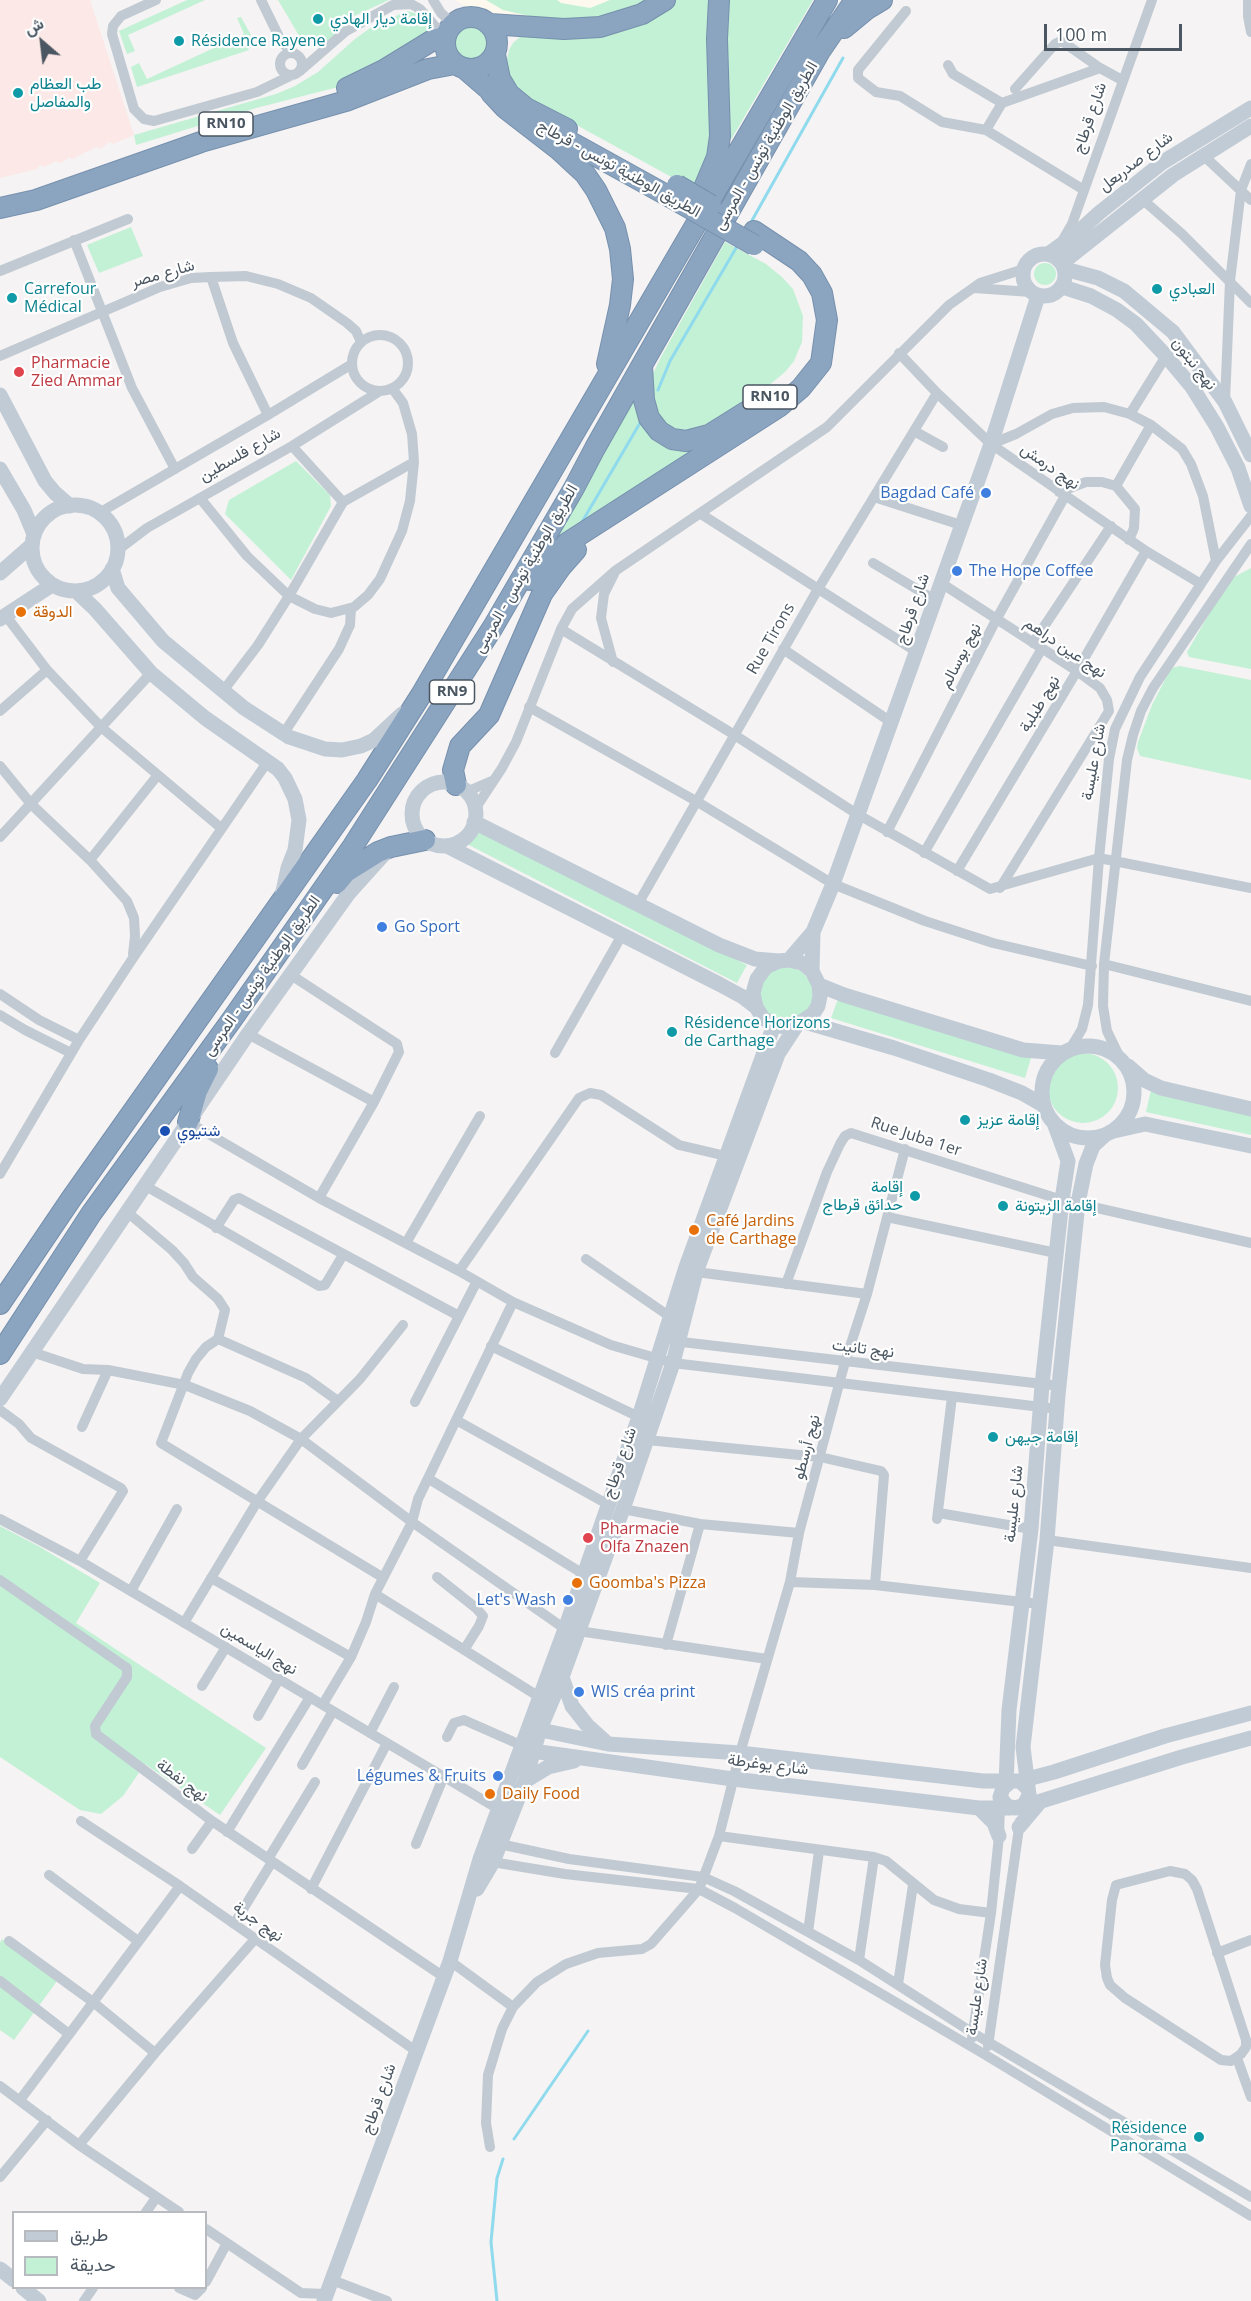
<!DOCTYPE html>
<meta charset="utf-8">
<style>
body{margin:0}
#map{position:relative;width:1251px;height:2301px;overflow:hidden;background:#f5f3f3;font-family:"Open Sans",Vazirmatn,sans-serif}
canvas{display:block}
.legend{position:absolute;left:12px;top:2211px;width:195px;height:78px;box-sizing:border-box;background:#fff;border:2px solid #b7bbc0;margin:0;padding:8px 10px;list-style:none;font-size:18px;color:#4a5661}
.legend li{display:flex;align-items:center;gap:12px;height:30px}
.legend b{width:30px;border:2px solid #b7bbc0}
.north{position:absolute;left:12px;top:12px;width:60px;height:60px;-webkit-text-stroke:4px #fff;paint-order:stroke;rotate:332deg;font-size:16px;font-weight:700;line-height:24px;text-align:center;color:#4a5661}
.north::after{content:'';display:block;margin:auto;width:21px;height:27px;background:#4a5661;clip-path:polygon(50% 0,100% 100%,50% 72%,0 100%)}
.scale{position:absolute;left:1044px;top:24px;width:138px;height:27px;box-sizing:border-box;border:3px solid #4a5661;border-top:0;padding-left:8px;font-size:18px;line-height:21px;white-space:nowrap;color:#4a5661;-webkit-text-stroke:4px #fff;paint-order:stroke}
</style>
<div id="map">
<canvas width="1251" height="2301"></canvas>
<ul class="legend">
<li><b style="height:8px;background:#c1cbd6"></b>طريق</li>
<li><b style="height:16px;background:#c3f1d5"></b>حديقة</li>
</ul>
<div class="north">ش</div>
<div class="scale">100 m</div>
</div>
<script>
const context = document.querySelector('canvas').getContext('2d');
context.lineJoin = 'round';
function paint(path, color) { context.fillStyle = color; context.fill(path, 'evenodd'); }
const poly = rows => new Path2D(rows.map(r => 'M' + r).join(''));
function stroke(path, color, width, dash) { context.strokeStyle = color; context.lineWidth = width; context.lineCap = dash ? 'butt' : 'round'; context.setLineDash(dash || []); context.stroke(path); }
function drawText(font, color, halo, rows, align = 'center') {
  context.font = font + ' "Open Sans",Vazirmatn,sans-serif'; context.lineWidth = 4.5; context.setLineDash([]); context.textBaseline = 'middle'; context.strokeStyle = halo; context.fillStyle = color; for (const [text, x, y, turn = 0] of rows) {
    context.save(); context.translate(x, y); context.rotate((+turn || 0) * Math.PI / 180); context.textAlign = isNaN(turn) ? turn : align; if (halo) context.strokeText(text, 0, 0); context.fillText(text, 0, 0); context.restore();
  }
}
paint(poly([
 [454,0,650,0,533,22,493,14,467,7]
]), '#fdf9ef');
paint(poly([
 [0,0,90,0,134,135,113,144,109,142,100,149,96,147,72,159,69,157,66,160,60,163,56,161,45,167,40,165,37,169,0,178]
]), '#fce8e6');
paint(poly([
 [187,0,205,0,128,35,135,51,127,54,119,31],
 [278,0,389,0,350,18,329,42,320,45,308,43,301,39],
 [486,0,557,0,561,3,590,8,610,0,650,0,602,21,542,19,503,10],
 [672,0,711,0,712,140,697,191,529,99,518,92,505,68,509,50,513,43,521,36],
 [726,0,813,0,729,143,726,143],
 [407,11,422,15,431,28,429,32,350,84,256,108,136,145,134,135,276,94,295,86,318,72,355,39,373,26],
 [241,17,251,35,244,39,249,50,137,87,131,67,139,63,147,79,244,34,237,18],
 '452 42a20 20 0 1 1 40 0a20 20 0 1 1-40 0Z',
 [131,227,143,256,99,273,87,245],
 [725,242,766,264,782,277,793,289,803,316,802,342,794,361,785,372,762,391,706,427,678,433,658,422,649,382,661,357],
 '1034 274a11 11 0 1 1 22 0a11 11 0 1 1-22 0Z',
 [632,394,691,449,698,449,547,552],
 [296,461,330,495,331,506,291,580,225,514,229,500],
 [1251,568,1251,669,1189,657,1187,652,1219,597,1234,577],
 [1180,666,1251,680,1251,780,1140,756,1137,748,1138,742,1152,705,1171,668],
 [474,826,747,965,737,983,465,843],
 '759 994a27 27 0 1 1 54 0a27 27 0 1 1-54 0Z',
 [838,999,1031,1058,1025,1078,831,1018],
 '1048 1088a35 35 0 1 1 70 0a35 35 0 1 1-70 0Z',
 [1151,1090,1251,1113,1251,1135,1146,1112],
 [0,1526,40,1547,100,1583,76,1623,266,1748,220,1815,145,1764,123,1796,101,1814,80,1810,0,1757],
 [2,1939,57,1981,14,2040,0,2030,0,1943]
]), '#c3f1d5');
stroke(poly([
 [750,224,843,58],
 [658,390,670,361,739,243],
 [582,522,640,423],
 [514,2139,588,2031],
 [497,2301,491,2242,497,2178,503,2159]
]), '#90daee', 3);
const highway = poly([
 '445 43a26 26 0 1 1 52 0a26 26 0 1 1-52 0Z',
 [490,24,564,29,600,27,642,14,665,0],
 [844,28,867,9,882,0],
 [495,55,500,79,509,94,526,108,567,129],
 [465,69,501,100],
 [347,88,384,70,433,40,445,37],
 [491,93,505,108,558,149,585,174,596,190,615,228,620,249,623,279,620,305,607,364],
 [549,130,670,197],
 [701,195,717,157,720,136,717,39,719,0],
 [0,208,36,200,201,142,346,101,428,69,455,64],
 [642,366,644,400,649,418,659,431,672,439,686,441,709,435,757,405],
 [530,580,567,543,780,406,801,388,821,363,827,320,822,293,812,275,799,261,754,231],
 [456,785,453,770,460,746,489,715,542,594,561,567,576,550],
 [337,883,346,872,378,852,391,847,425,840],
 [188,1122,197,1091,208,1069],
 [0,1304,71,1199,367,780,421,695,827,0],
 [0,1354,91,1214,233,1018,353,846,493,627,574,488,595,448,820,51,855,0]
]);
stroke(highway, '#7690ad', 22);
stroke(poly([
 [156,0,121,16,113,26,112,34,134,109,144,119,154,121,257,92,292,75],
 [261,0,282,43,294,53],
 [433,0,441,13,453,24],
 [1248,0,1248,16,1251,32],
 [906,11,858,70,858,78,876,92,900,96,942,122,986,130,1084,190],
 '280 64a11 11 0 1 1 22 0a11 11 0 1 1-22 0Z',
 [948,65,953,74,1002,103],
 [300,71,346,31,393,5,411,4,420,9,435,26,446,34],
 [1015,89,1055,44,1059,42,1063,42,1100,68,1122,80],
 [986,130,1002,103,1100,68],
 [1203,155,1251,200],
 [1142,199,1182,234,1251,303],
 [74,240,132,388,175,469],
 [1061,243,1072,224,1152,0],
 [0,271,128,219],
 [211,277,233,343,268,415],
 [974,288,1031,292],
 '352 363a28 28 0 1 1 56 0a28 28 0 1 1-56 0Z',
 [899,353,937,393,991,444,1146,551,1201,584],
 [0,356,160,287,191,278,211,277,246,276,278,284,311,298,347,323,356,331,361,342],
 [1225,402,1230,281,1241,190,1251,164],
 [1130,414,1166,356],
 [914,431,943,447],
 [991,444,1016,434,1052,414,1073,408,1104,407,1130,414,1151,425,1182,449,1191,464,1203,496,1216,561],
 [292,446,343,502],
 [1116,486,1151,425],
 [1059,492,1086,482,1102,482,1116,486,1135,509,1134,528,1129,540],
 [874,497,961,525],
 [200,498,247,556,289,596,315,609,331,613,354,607,368,595,380,579,402,531,410,501,414,462,412,434,403,403,392,388],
 [99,513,268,415,352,364],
 [701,514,917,652],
 [118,550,147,528,292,446,380,391],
 [873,563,935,600],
 [941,583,1077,671,1100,688,1107,700,1109,711,1000,888],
 [6,616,47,670,101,727,221,828],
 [561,629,733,734,857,814,990,889,1099,858,1251,888],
 [1033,643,1111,526],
 [783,649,891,722],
 [613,662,601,618,604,594,614,574],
 [223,691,258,645,289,596,343,502,414,462],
 [529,707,696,801,833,884,925,921,993,943,1092,966],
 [0,711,47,670],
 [284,733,339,649,350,625,351,608],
 [0,766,31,804,90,860,127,901,134,918,135,936,133,954],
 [466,792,494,780],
 [475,809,502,768,516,742,561,629,572,609,615,571,827,427,949,305,980,283,1024,269],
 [887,832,996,620,1065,496],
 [0,837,151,673],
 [924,853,1041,650],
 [90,860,157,776],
 [957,871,1077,671,1146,551],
 [638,904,818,589,937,393],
 [1104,964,1251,1001],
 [291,975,397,1044,399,1052,374,1102,319,1198],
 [0,994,39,1020,79,1040],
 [0,1015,25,1030,71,1053],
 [248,1034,374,1102],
 [1070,1049,1082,1029,1088,1005,1099,858,1109,759,1115,729,1140,677,1216,561,1251,516],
 [555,1053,622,935],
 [1120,1058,1107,1031,1103,1006,1104,964,1127,760,1133,735,1141,711,1153,688,1251,544],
 [188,1122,319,1198,459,1271,513,1302,611,1345,673,1363,1058,1409],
 [0,1174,79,1040,133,958,268,761],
 [144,1185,319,1286,325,1285,343,1255],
 [126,1211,172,1250,184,1263,193,1277,218,1299,225,1310,218,1339,206,1347,196,1359,188,1373,161,1443,382,1577],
 [887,1217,1056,1253],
 [216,1228,234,1200,239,1198,459,1316],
 [406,1243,480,1116],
 [586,1259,669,1316],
 [459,1271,579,1098,590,1093,601,1095,679,1145,726,1156],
 [696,1272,867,1294],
 [786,1284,827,1172,840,1144,845,1136,851,1133,1062,1200,1251,1243],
 [218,1339,306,1378,338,1401],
 [673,1341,1060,1386],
 [491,1346,639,1417],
 [32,1352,83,1369,108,1370,185,1385,250,1411,301,1439,412,1522,565,1629,767,1659],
 [415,1402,476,1283],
 [0,1410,19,1424,31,1438,121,1488,123,1491,80,1561],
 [456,1420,609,1505],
 [82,1427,108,1370],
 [647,1440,820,1457,881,1471,884,1475,875,1585],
 [429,1479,585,1575],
 [623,1509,700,1524,799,1533],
 [939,1513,1031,1529],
 [0,1519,80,1561,500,1810],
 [937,1519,952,1397],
 [1047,1540,1251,1568],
 [437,1577,476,1608,483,1616,479,1626,464,1650],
 [211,1578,351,1657],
 [0,1580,127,1668,127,1677,95,1726,96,1734,212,1821,444,1977],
 [790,1582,875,1585,1039,1604],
 [131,1591,177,1509],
 [375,1594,541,1698],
 [184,1623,257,1502,301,1439,360,1379,403,1325],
 [666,1645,700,1524],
 [202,1686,226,1647],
 [323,1704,351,1657,366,1622,375,1594,412,1522,418,1499,513,1302],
 [258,1716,279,1679],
 [370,1733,394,1687],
 [447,1737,454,1723,464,1720,523,1746],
 [302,1765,333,1711],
 [81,1821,180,1886,416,2051],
 [227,1832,310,1697],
 [719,1836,874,1857,886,1861,934,1900,959,1909,991,1913],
 [495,1843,569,1859,703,1877,734,1891,859,1960,973,2033,1251,2197],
 [416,1844,443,1778],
 [192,1849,212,1821],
 [268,1859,315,1782],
 [486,1861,565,1874,699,1889,735,1908,984,2054,1251,2216],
 [1170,1871,1185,1874,1192,1880,1197,1889,1246,2040,1246,2047,1241,2054,1231,2061,1221,2060,1125,1998,1110,1985,1107,1978,1105,1965,1112,1900,1116,1885,1170,1871],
 [49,1875,138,1941],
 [311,1889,387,1743],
 [234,1924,272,1862],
 [808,1932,819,1851],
 [9,1941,93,2002,155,2053],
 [1217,1953,1251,1940],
 [859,1960,874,1857],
 [450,1961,513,2007],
 [0,1981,69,2034],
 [898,1984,913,1885],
 [972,2038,991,1913,999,1836,1000,1804],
 [988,2046,1020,1821],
 [1237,2058,1251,2097],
 [0,2086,79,2145,179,2212],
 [20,2100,180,1886],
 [79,2145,155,2053,255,1939],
 [490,2147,486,2123,488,2075,502,2029,513,2007,537,1982,566,1964,598,1953,642,1949,651,1944,699,1889,719,1836,740,1753,790,1582,799,1533,845,1362,867,1294,905,1149],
 [0,2177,47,2120],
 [146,2212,156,2198],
 [206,2229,301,2293,326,2294],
 [332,2280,387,2301],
 [206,2282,227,2243],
 [179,2288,195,2295,202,2288],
 [84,2301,93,2288]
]), '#c1cad2', 10);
stroke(poly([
 '1023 275a21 21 0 1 1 42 0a21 21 0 1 1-42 0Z',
 [1048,254,1076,234,1099,213,1163,162,1251,108],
 [1062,263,1173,175,1251,126],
 [1065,269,1098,278,1124,291,1173,332,1225,402,1251,455],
 [1063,287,1091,296,1117,310,1136,324,1166,356,1192,387,1217,427,1238,468,1251,506],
 [0,395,45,481,55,493,70,506],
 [0,469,24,510,34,534],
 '32 548a43 43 0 1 1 86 0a43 43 0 1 1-86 0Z',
 [112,569,118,588,163,641,244,708,289,737,325,749,342,750,361,746,374,740,402,714],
 [0,573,32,545],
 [76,591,95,609,151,673,205,718,278,769,285,778,295,799,299,820,295,850,288,868,282,896],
 [0,619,52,585],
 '412 814a32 32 0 1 1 64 0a32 32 0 1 1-64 0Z',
 [474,822,719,945,755,959,779,961],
 [447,846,719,984,743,997,756,1007],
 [789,960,813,932,833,884,991,444,1038,296],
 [812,971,813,932],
 [819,985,820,996,818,1006,813,1014,797,1025,786,1027,774,1025,763,1018,756,1007,753,993,757,979,766,967,779,961,789,960,802,963,812,971,819,985,844,995,1023,1050,1062,1053],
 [805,1022,894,1048,989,1080,1022,1093,1043,1105],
 '1042 1092a46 46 0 1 1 92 0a46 46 0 1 1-92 0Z',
 [1128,1066,1144,1080,1161,1088,1251,1109],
 [1114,1131,1145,1124,1251,1146],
 [0,1399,248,1034,349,893,385,853],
 [562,1677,572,1706,587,1725,608,1744],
 [531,1728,608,1744,740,1753,983,1781,1011,1781],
 [525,1750,733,1779,979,1808,1011,1808],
 [525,1781,548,1767,574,1761],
 [1020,1781,1054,1772,1165,1736,1251,1713],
 [1006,1784,1009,1710,1031,1529,1042,1385,1062,1200,1068,1161,1054,1123],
 [1028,1789,1020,1781,1011,1781,1003,1788,1000,1797,1007,1806,1015,1808,1024,1805,1029,1795,1023,1747,1047,1540,1058,1395,1078,1203,1086,1164,1093,1146,1105,1135],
 [979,1808,994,1823,999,1836],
 [1019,1808,1182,1757,1251,1738],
 [1019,1827,1040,1802],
 [477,1889,493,1862,525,1781,540,1729,562,1677,623,1509,673,1363,696,1272,778,1054,797,1025],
 [0,2269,14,2280],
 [23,2288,39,2301],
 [324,2301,450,1961,480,1859,565,1629,639,1417,686,1267,774,1025]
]), '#c1cbd6', 15);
stroke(highway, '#8ba5c1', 20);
const highwayBridge = poly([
 [677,185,711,205],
 [670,197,754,245]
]);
stroke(highwayBridge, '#7690ad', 22, []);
stroke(highwayBridge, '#8ba5c1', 20);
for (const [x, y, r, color] of [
 [318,19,6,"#0f9aa8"],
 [179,41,6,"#0f9aa8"],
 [18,93,6,"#0f9aa8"],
 [1157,289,6,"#0f9aa8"],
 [12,298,6,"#0f9aa8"],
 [19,372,6,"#e0444e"],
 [986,493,6,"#3f7fe0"],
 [957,571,6,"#3f7fe0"],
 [21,612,6,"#e8710a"],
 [382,927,6,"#3f7fe0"],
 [672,1032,6,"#0f9aa8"],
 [965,1120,6,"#0f9aa8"],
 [165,1131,6,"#1a4fb4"],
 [915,1196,6,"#0f9aa8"],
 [1003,1206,6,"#0f9aa8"],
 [694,1230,6,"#e8710a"],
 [993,1437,6,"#0f9aa8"],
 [588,1538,6,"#e0444e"],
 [577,1583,6,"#e8710a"],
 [568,1600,6,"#3f7fe0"],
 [579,1692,6,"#3f7fe0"],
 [498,1776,6,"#3f7fe0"],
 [490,1794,6,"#e8710a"],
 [1199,2137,6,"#0f9aa8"]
]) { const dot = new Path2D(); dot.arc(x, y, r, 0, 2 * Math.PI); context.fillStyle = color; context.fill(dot); stroke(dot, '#fff', 2); }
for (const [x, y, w] of [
 [226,124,54],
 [770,397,54],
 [452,692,45]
]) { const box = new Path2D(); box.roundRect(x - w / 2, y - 12, w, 24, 4.5); context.fillStyle = '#fff'; context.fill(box); stroke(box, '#4a5661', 1.5); }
drawText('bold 15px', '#4a5661', null, [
 ["RN10",226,124],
 ["RN10",770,397],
 ["RN9",452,692]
]);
drawText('16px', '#0d838f', '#fff', [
 ["إقامة ديار الهادي",330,19],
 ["Résidence Rayene",191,41],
 ["طب العظام",30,84],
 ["والمفاصل",30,102],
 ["Carrefour",24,289],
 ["Médical",24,307],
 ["العبادي",1169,289],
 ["Résidence Horizons",684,1023],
 ["de Carthage",684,1041],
 ["إقامة عزيز",977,1120],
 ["إقامة",903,1187,"right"],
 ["حدائق قرطاج",903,1205,"right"],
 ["إقامة الزيتونة",1015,1206],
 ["إقامة جيهن",1005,1437],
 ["Résidence",1187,2128,"right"],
 ["Panorama",1187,2146,"right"]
], 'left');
drawText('16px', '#4a5661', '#fff', [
 ["شارع قرطاج",1090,118,-71],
 ["الطريق الوطنية تونس - المرسى",766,146,-60],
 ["شارع صدربعل",1136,162,-37],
 ["الطريق الوطنية تونس - قرطاج",619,169,29],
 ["شارع مصر",163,274,-16],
 ["نهج نبتون",1194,364,52],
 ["شارع فلسطين",240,455,-30],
 ["نهج درمش",1050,467,35],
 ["الطريق الوطنية تونس - المرسى",526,569,-60],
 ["شارع قرطاج",913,609,-71],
 ["Rue Tirons",771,639,-60],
 ["نهج عين دراهم",1065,648,34],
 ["نهج بوسالم",961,656,-63],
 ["نهج طبلبة",1040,704,-59],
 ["شارع عليسة",1094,762,-80],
 ["الطريق الوطنية تونس - المرسى",262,976,-55],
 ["Rue Juba 1er",916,1137,18],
 ["نهج تانيت",863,1349,7],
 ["نهج أرسطو",807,1447,-75],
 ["شارع قرطاج",620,1463,-71],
 ["شارع عليسة",1014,1504,-84],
 ["نهج الياسمين",259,1649,31],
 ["شارع يوغرطة",768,1765,7],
 ["نهج نفطة",182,1781,37],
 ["نهج جربة",258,1922,35],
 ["شارع عليسة",977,1997,-82],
 ["شارع قرطاج",379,2099,-70]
]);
drawText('16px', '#be3a42', '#fff', [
 ["Pharmacie",31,363],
 ["Zied Ammar",31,381],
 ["Pharmacie",600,1529],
 ["Olfa Znazen",600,1547]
], 'left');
drawText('16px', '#366cbe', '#fff', [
 ["Bagdad Café",974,493],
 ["The Hope Coffee",969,571,"left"],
 ["Go Sport",394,927,"left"],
 ["Let's Wash",556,1600],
 ["WIS créa print",591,1692,"left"],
 ["Légumes & Fruits",486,1776]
], 'right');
drawText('16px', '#c56008', '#fff', [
 ["الدوقة",33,612],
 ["Café Jardins",706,1221],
 ["de Carthage",706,1239],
 ["Goomba's Pizza",589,1583],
 ["Daily Food",502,1794]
], 'left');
drawText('16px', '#164399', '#fff', [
 ["شتيوي",177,1131]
], 'left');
</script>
